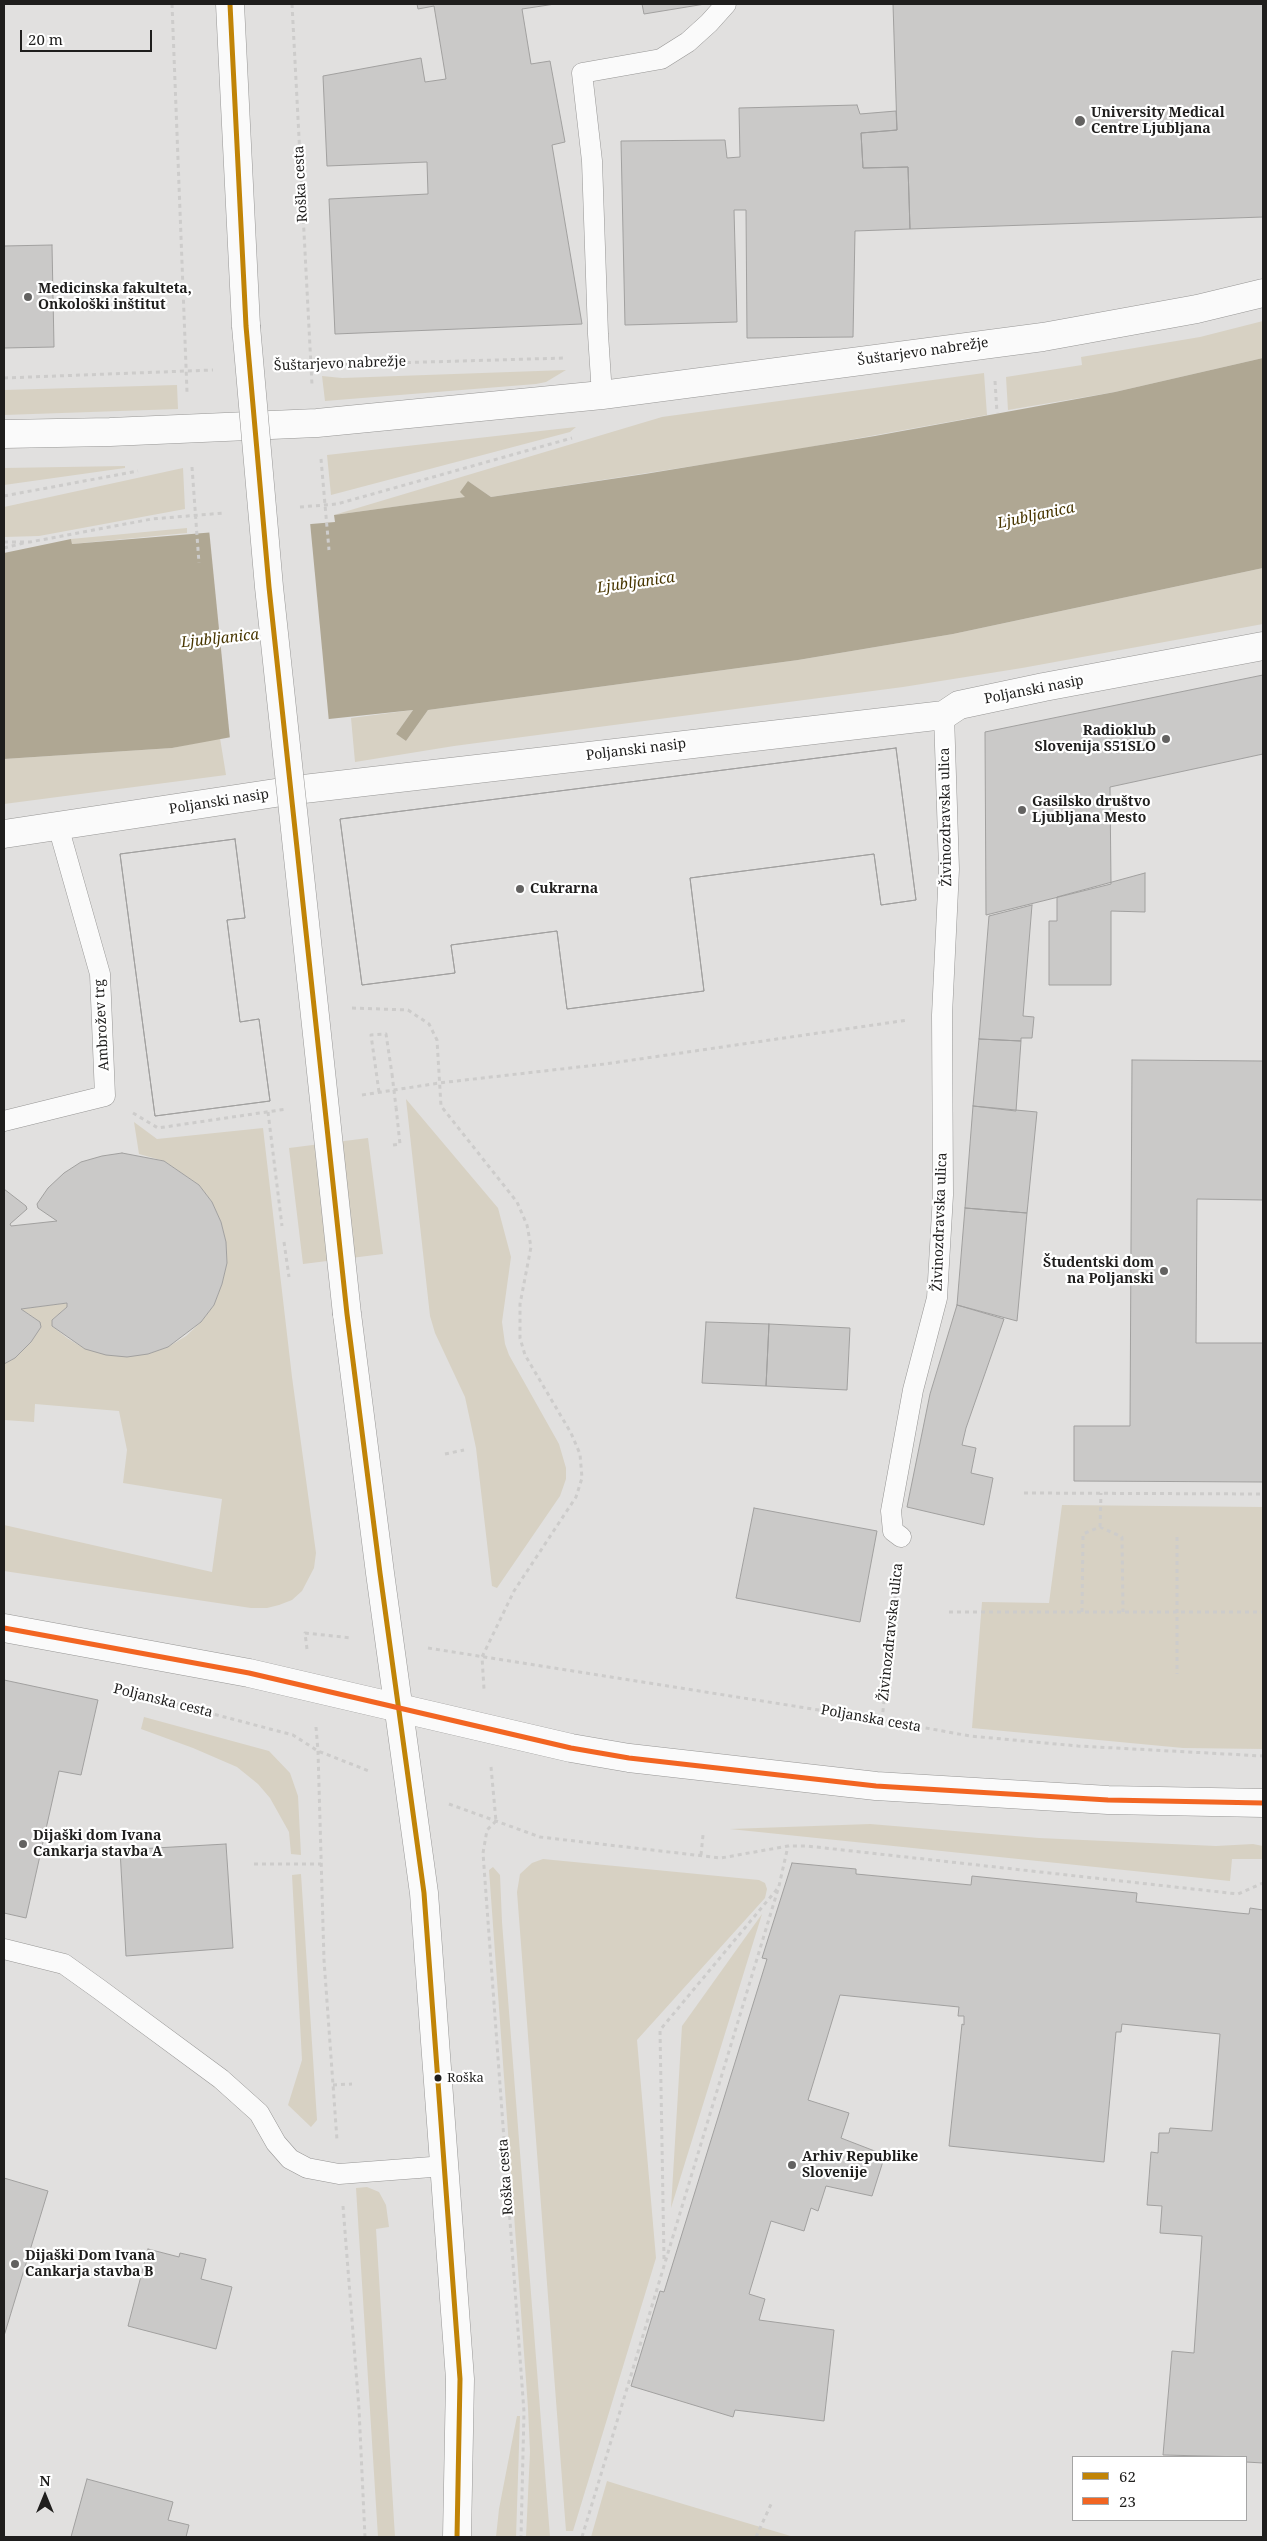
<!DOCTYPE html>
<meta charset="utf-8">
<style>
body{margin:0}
#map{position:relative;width:1267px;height:2541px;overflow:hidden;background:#e1e0df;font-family:"Noto Serif",serif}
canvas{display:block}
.frame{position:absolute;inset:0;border:5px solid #1f1e1d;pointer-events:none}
.legend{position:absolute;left:1072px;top:2456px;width:175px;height:65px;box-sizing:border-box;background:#fff;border:1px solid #a5a5a5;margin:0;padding:6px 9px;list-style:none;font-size:15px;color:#1f1e1d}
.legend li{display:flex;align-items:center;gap:10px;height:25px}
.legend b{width:25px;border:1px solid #a5a5a5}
.north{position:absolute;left:20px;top:2471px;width:50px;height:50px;-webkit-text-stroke:4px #fff;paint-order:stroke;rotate:0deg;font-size:14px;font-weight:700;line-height:20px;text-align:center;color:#1f1e1d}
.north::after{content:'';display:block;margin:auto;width:18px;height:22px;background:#1f1e1d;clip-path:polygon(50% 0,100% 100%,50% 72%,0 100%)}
.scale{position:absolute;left:20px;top:30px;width:132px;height:22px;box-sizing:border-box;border:2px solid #1f1e1d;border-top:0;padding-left:6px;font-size:15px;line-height:18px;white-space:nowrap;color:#1f1e1d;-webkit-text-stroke:4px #fff;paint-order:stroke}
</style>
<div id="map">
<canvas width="1267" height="2541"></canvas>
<div class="frame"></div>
<ul class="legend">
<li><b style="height:6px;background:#c18407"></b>62</li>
<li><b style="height:6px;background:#f26522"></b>23</li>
</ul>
<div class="north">N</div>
<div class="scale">20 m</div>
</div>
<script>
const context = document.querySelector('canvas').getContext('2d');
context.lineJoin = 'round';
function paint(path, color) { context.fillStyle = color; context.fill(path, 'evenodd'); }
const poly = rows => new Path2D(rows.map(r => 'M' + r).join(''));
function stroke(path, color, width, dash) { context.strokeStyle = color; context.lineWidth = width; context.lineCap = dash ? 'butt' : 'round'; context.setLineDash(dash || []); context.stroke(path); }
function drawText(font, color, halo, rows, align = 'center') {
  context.font = font + ' "Noto Serif",serif'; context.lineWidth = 4.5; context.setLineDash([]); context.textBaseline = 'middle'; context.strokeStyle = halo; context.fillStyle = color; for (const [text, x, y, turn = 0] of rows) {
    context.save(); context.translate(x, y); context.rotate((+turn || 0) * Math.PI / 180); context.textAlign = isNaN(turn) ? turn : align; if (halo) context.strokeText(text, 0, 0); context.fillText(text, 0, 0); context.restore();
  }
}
paint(poly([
 [1263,321,1263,358,1115,392,1008,410,1006,377,1082,365,1081,357,1200,337],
 [566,370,546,382,536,384,325,401,322,376,342,378],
 [984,373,987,415,771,454,491,497,468,481,466,497,334,515,662,417],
 [177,385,178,409,4,415,4,390],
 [576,427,570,432,331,495,327,455],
 [125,466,125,468,4,485,4,468],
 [183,468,185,509,39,536,4,537,4,507],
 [187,528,187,533,72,544,71,539],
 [1263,568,1263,624,1022,668,903,687,454,746,355,762,351,718,413,710,396,734,406,741,428,710,798,660,953,634],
 [220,738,226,775,4,804,4,759,172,748],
 [406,1099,498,1208,511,1257,502,1322,505,1344,509,1355,559,1444,566,1468,566,1479,560,1496,497,1588,492,1586,476,1448,465,1397,435,1333,430,1316],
 [134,1122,157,1139,263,1128,292,1377,316,1553,314,1568,302,1591,292,1600,279,1605,267,1608,251,1608,4,1571,4,1525,212,1572,222,1499,123,1483,127,1450,119,1411,35,1404,34,1422,4,1420,4,1364,15,1358,31,1342,41,1327,40,1322,21,1309,67,1303,67,1307,52,1320,52,1326,67,1338,85,1349,148,1354,168,1347,186,1336,201,1322,214,1305,222,1284,227,1263,226,1242,221,1222,212,1202,199,1185,164,1161,139,1154],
 [368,1138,383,1254,303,1264,289,1148],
 [1062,1505,1263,1507,1263,1749,1183,1748,972,1728,982,1602,1049,1603],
 [144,1717,269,1751,290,1773,298,1796,301,1855,291,1854,289,1832,270,1798,258,1784,237,1767,193,1748,141,1729],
 [870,1824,1039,1838,1216,1846,1253,1844,1263,1846,1263,1859,1232,1859,1230,1881,730,1829],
 [543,1859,759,1880,765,1883,767,1889,765,1898,637,2040,656,2258,573,2531,566,2531,517,1892,520,1874,532,1863],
 [493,1867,500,1875,502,1922,550,2537,526,2537,530,2452,528,2408,489,1870],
 [301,1874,317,2120,311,2127,288,2105,302,2060,292,1875],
 [762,1914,671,2208,682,2026],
 [367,2187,379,2192,386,2205,389,2227,376,2229,395,2537,378,2537,356,2188],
 [517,2416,520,2416,516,2537,496,2537,499,2509],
 [607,2481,626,2487,794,2537,591,2537]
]), '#d7d1c3');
paint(poly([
 [1263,358,1263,568,953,634,798,660,428,710,406,741,396,734,413,710,329,719,172,748,4,759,4,553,71,539,72,544,335,522,334,515,465,497,460,492,468,481,491,497,645,474,875,436,1115,392]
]), '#afa793');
paint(poly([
 [310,522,329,722,230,739,209,529]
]), '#e1e0df');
const building = poly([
 [417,4,555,4,522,9,531,64,550,61,565,142,552,145,582,324,335,334,329,199,428,194,427,162,327,166,323,76,421,58,425,82,446,79,434,6,418,9,417,4],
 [642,4,705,4,644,14,642,4],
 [893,4,1263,4,1263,217,910,229,908,167,863,168,861,133,897,130,893,4],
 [857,105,860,114,896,111,897,130,861,133,863,168,908,167,910,229,855,231,853,337,747,338,746,210,734,210,737,322,625,325,621,141,725,140,727,158,740,157,739,108,857,105],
 [52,245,54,347,4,348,4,246,52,245],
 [1263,675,1263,754,1110,787,1111,884,986,915,985,732,1263,675],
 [896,748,916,900,881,905,874,854,690,878,704,991,567,1009,557,931,451,945,455,973,362,985,340,819,896,748],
 [896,748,916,900,881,905,874,854,690,878,704,991,567,1009,557,931,451,945,455,973,362,985,340,819,896,748],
 [235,839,245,918,227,920,240,1022,259,1019,270,1101,155,1116,120,854,235,839],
 [235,839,245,918,227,920,240,1022,259,1019,270,1101,155,1116,120,854,235,839],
 [1145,873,1145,912,1111,911,1111,985,1049,985,1049,921,1057,921,1057,897,1145,873],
 [1032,905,1023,1016,1034,1017,1032,1038,1021,1038,1021,1041,979,1039,989,916,1032,905],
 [979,1039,1021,1041,1016,1111,973,1106,979,1039],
 [1132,1060,1263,1061,1263,1200,1197,1199,1196,1343,1263,1343,1263,1482,1074,1481,1074,1426,1130,1426,1132,1060],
 [973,1106,1037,1112,1027,1213,965,1208,973,1106],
 [122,1153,164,1161,199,1185,212,1202,221,1222,226,1242,227,1263,222,1284,214,1305,201,1322,168,1347,148,1354,127,1357,106,1355,85,1349,52,1326,52,1320,67,1307,67,1303,21,1309,40,1322,41,1327,31,1342,15,1358,4,1364,4,1189,26,1206,27,1209,10,1224,11,1226,57,1221,38,1208,37,1204,48,1188,64,1173,81,1162,102,1156,122,1153],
 [965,1208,1027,1213,1017,1321,957,1305,965,1208],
 [957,1305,1004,1319,966,1428,962,1445,976,1448,971,1473,993,1478,984,1525,907,1507,930,1394,957,1305],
 [706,1322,769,1324,766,1386,702,1383,706,1322],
 [769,1324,850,1328,847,1390,766,1386,769,1324],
 [754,1508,877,1531,860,1622,736,1598,754,1508],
 [4,1680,98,1700,81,1775,59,1771,26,1918,4,1913,4,1680],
 [226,1844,233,1948,126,1956,120,1850,226,1844],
 [792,1863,856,1869,856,1874,971,1885,972,1876,1137,1893,1136,1902,1238,1913,1249,1914,1250,1908,1263,1910,1263,2463,1246,2462,1246,2457,1163,2455,1172,2351,1194,2353,1202,2236,1160,2233,1162,2206,1147,2205,1151,2152,1158,2153,1159,2133,1169,2133,1170,2128,1212,2131,1220,2034,1122,2024,1121,2032,1116,2032,1104,2162,949,2146,962,2024,964,2025,964,2016,958,2016,959,2007,840,1995,808,2100,849,2113,841,2138,885,2155,872,2196,826,2186,818,2211,811,2208,804,2231,771,2221,749,2294,765,2299,759,2320,834,2330,824,2421,735,2410,733,2417,631,2386,660,2291,664,2292,767,1959,762,1958,792,1863],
 [4,2178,48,2191,4,2336,4,2178],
 [148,2249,179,2257,180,2253,206,2259,201,2279,232,2287,216,2349,128,2326,148,2249],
 [87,2479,173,2502,168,2520,189,2525,186,2537,71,2537,87,2479]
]);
paint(building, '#cac9c8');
stroke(building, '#a1a09f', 1);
const lane = poly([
 [602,395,598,334,592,161,582,73,661,59,688,42,709,23,726,4],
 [4,1121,105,1096,100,974,58,826],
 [901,1537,893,1531,891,1511,913,1390,937,1298,943,1195,942,1015,949,869,944,715],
 [4,1949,64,1964,99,1989,221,2079,259,2113,276,2143,290,2159,307,2168,339,2174,445,2166]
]);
const street = poly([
 [4,434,110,432,317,423,602,395,1043,337,1197,309,1263,293],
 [4,834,295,790,944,715,959,705,1044,687,1263,646]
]);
const secondary = poly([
 [4,1628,249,1673,571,1748,629,1758,876,1786,1108,1800,1263,1803]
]);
const primary = poly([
 [230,4,246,326],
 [347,1314,380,1573,424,1893,460,2379,457,2537]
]);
stroke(lane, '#979695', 21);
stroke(street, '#979695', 29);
stroke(secondary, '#979695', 29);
stroke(primary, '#979695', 29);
stroke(poly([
 [172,4,187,392],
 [292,4,312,385],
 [287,366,565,358],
 [4,378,213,370],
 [995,381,997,413],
 [321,459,329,550],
 [192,467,199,563],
 [4,496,138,471],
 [300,507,337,504,572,438],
 [4,542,30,542,152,519,224,513],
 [4,548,24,543],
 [352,1008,408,1010,429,1024,437,1040,441,1106,517,1202,527,1225,531,1247,520,1304,520,1338,525,1355,571,1433,580,1454,582,1478,576,1497,514,1591,482,1657,484,1689],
 [379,1092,371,1035,386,1034,392,1074],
 [362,1095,439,1083,605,1064,908,1020],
 [268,1112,282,1226],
 [133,1113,158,1128,287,1109],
 [393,1145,400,1144,396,1107],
 [284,1242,289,1277],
 [445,1454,464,1450],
 [1024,1493,1263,1494],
 [1100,1527,1101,1493],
 [1177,1537,1177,1674],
 [949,1612,1263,1612],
 [1082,1612,1083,1534,1100,1527,1122,1537,1123,1612],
 [428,1648,882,1720,970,1736,1078,1746,1263,1756],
 [307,1649,305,1633,352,1638],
 [122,1690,293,1735,318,1751,369,1771],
 [882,1720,898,1569],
 [316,1727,318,1751,324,1960,337,2140],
 [491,1767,496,1821],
 [449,1804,540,1837,721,1858,788,1846,807,1846,1238,1894,1263,1883],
 [496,1821,487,1830,483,1853,524,2412,521,2537],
 [701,1855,703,1835],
 [254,1864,321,1864],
 [333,2085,352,2084],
 [343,2206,359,2409,365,2537],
 [664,2259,660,2030,778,1888],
 [582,2537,779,1886,788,1846],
 [756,2537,772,2502]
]), '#cdcccb', 3, [4, 4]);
stroke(lane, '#fafafa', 20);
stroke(street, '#fafafa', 28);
stroke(secondary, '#fafafa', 28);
stroke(primary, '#fafafa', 28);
const primaryBridge = poly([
 [246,326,269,587,347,1314]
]);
stroke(primaryBridge, '#979695', 29, []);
stroke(poly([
 [392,1074,396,1107]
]), '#cdcccb', 3, [4, 4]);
stroke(primaryBridge, '#fafafa', 28);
stroke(poly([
 [230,4,246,326,269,587,347,1314,380,1573,424,1893,460,2379,457,2537]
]), '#c18407', 5);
stroke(poly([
 [4,1628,249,1673,571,1748,629,1758,876,1786,1108,1800,1263,1803]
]), '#f26522', 5);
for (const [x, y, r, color] of [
 [1080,121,6,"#636261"],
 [28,297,5,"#636261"],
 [1166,739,5,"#636261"],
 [1022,810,5,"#636261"],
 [520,889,5,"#636261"],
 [1164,1271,5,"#636261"],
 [23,1844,5,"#636261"],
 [438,2078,4.5,"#1f1e1d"],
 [792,2165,5,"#636261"],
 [15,2264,5,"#636261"]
]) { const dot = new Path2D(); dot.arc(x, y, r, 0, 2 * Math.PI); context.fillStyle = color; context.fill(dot); stroke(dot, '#fff', 2); }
drawText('13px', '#1f1e1d', '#fff', [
 ["Roška",447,2078]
], 'left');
drawText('bold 14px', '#1f1e1d', '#fff', [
 ["University Medical",1091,113],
 ["Centre Ljubljana",1091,129],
 ["Medicinska fakulteta,",38,289],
 ["Onkološki inštitut",38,305],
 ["Radioklub",1156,731,"right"],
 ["Slovenija S51SLO",1156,747,"right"],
 ["Gasilsko društvo",1032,802],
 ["Ljubljana Mesto",1032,818],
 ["Cukrarna",530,889],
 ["Študentski dom",1154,1263,"right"],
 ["na Poljanski",1154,1279,"right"],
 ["Dijaški dom Ivana",33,1836],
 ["Cankarja stavba A",33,1852],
 ["Arhiv Republike",802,2157],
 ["Slovenije",802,2173],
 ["Dijaški Dom Ivana",25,2256],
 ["Cankarja stavba B",25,2272]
], 'left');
drawText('14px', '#1f1e1d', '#fff', [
 ["Roška cesta",301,184,-93],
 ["Šuštarjevo nabrežje",923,352,-8],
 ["Šuštarjevo nabrežje",340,364,-2],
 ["Poljanski nasip",1034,690,-11],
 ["Poljanski nasip",636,750,-7],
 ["Poljanski nasip",219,802,-9],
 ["Živinozdravska ulica",946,817,-91],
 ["Ambrožev trg",102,1025,-93],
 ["Živinozdravska ulica",940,1222,-88],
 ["Živinozdravska ulica",891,1632,-84],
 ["Poljanska cesta",163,1701,14],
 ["Poljanska cesta",871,1719,10],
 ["Roška cesta",506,2177,-94]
]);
drawText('italic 15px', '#483600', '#fff', [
 ["Ljubljanica",1036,516,-12],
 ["Ljubljanica",636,583,-8],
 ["Ljubljanica",220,639,-6]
]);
</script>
